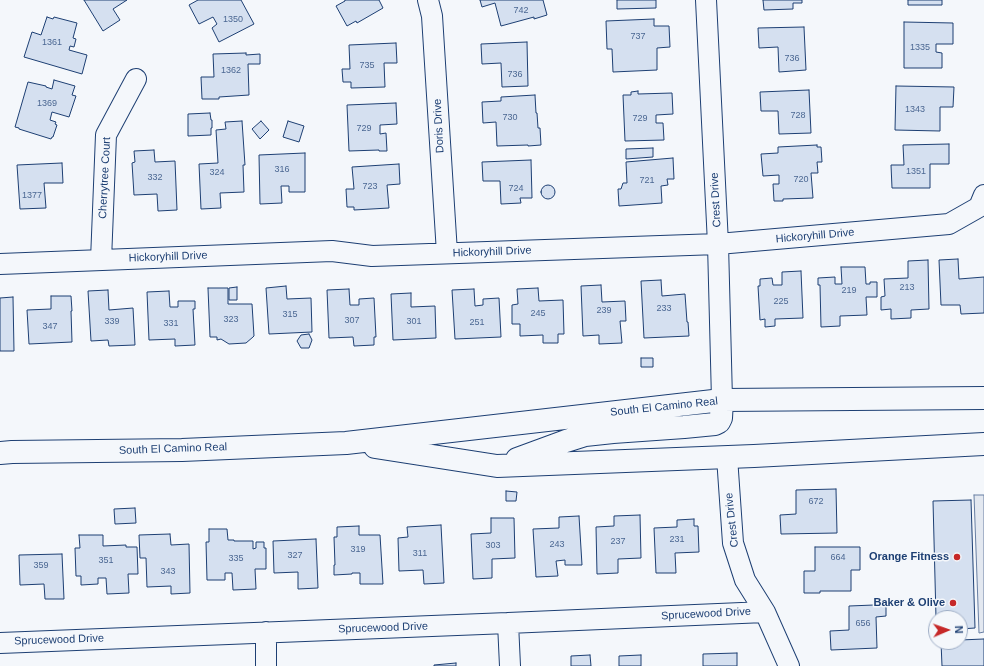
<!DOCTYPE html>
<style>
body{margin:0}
#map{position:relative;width:984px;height:666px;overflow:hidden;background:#f4f7fb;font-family:Helvetica,sans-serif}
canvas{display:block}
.north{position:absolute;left:928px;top:610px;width:40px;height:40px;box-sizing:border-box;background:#f4f7fb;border:1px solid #9eadc5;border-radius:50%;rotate:88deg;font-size:11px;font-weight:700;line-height:16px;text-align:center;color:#1d3f73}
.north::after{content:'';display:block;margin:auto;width:14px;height:18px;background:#c62828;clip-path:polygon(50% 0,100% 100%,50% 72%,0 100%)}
</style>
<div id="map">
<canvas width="984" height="666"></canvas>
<div class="north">N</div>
</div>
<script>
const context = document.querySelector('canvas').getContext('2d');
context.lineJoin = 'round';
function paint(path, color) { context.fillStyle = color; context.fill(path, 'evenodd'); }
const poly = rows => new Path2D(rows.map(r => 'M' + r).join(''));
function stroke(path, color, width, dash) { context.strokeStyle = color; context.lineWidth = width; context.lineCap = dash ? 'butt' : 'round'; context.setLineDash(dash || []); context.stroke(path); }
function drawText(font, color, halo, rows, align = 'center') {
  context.font = font + ' Helvetica,sans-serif'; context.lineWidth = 3; context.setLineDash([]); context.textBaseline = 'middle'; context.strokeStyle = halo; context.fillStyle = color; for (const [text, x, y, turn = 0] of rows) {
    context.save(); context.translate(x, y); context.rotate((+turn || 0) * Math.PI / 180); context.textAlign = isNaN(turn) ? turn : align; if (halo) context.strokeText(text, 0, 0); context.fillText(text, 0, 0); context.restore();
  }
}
const parking = poly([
 [974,495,984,495,984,632,979,633,974,495]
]);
paint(parking, '#e3e8f0');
stroke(parking, '#687fa3', 1);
const building = poly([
 [84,0,127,0,113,9,120,20,103,31,84,0],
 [198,0,241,0,254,24,219,42,212,28,217,24,213,17,199,24,189,5,198,0],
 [345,0,379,0,383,8,357,23,356,21,347,26,336,6,345,1,345,0],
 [480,0,543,0,547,15,534,19,534,17,501,26,495,3,482,7,480,0],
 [617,0,656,0,656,8,617,9,617,0],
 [763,0,802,0,802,3,793,3,793,9,764,10,763,0],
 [908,0,942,0,942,5,908,5,908,0],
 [47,17,53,19,54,17,77,23,73,38,76,39,74,47,70,46,69,50,87,55,82,74,24,57,32,32,41,35,47,17],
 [654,19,654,26,669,26,670,47,657,48,657,70,613,72,612,49,607,49,606,21,654,19],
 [904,22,953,23,953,44,936,44,936,52,942,53,942,68,904,68,904,22],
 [804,27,806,70,779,72,778,47,759,48,758,28,804,27],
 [527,42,528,86,502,87,501,63,482,64,481,44,527,42],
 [396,43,397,63,384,63,385,87,351,88,351,82,343,82,342,69,350,69,349,45,396,43],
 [246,53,246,55,260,54,260,64,248,64,249,95,219,97,219,99,202,99,201,77,214,77,213,54,246,53],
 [54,80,75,86,72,95,76,96,69,117,52,112,50,120,56,122,55,124,57,125,53,137,52,137,51,139,19,129,19,128,15,127,28,82,46,86,46,87,52,89,54,80],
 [896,86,954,87,953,107,940,107,940,131,895,130,896,86],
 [809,90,811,133,779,134,778,111,761,111,760,92,809,90],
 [638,91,638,94,672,93,673,114,656,115,656,123,663,123,664,140,625,141,623,95,631,95,631,92,638,91],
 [535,95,536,113,537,113,538,128,540,128,541,145,528,146,528,145,497,146,496,122,483,123,482,102,501,101,501,97,535,95],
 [396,103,397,124,380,125,380,134,386,133,387,151,379,151,379,150,349,151,347,105,396,103],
 [210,113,211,120,212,120,212,128,211,128,211,135,188,136,188,114,210,113],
 [242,121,245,165,243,165,244,192,220,193,221,208,201,209,199,164,218,163,216,130,226,129,225,122,242,121],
 [261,121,269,130,260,139,252,129,261,121],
 [288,121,304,126,299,142,283,137,288,121],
 [949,144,949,164,930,164,930,188,892,188,891,165,904,165,903,145,949,144],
 [817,145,817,147,821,147,822,162,817,162,818,173,811,173,813,198,783,199,783,201,774,201,773,184,779,184,779,175,763,176,761,154,778,153,778,147,817,145],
 [653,148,653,157,626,159,626,149,653,148],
 [154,150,155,162,175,161,177,210,158,211,157,194,134,195,132,163,135,162,134,151,154,150],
 [305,153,305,192,289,192,289,186,281,186,282,203,260,204,259,155,305,153],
 [673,158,674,179,667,179,668,185,661,186,662,203,619,206,618,189,621,189,623,183,627,183,626,162,673,158],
 [531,160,532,198,520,198,521,203,501,204,500,181,483,181,482,162,531,160],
 [62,163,63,183,44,183,46,208,20,209,17,165,62,163],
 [399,164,400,184,387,185,389,208,354,210,354,207,347,207,346,189,354,189,352,167,399,164],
 '541 192a7 7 0 1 1 14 0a7 7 0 1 1-14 0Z',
 [958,259,959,279,984,277,984,313,961,314,960,305,941,305,939,260,958,259],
 [928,260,929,309,911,310,911,318,891,319,891,309,881,310,881,297,885,296,884,279,908,278,908,261,928,260],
 [841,267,865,267,866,284,870,284,870,282,877,282,877,297,866,297,867,315,840,316,840,326,821,327,820,285,818,285,818,278,835,277,835,284,842,284,841,267],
 [801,271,803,318,775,319,775,326,765,327,765,319,760,320,758,286,760,286,760,279,772,278,773,285,782,285,782,272,801,271],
 [661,280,662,296,685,294,687,322,688,322,689,336,644,338,641,281,661,280],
 [601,285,602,302,625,301,626,321,620,321,622,343,599,344,599,335,583,336,581,286,601,285],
 [286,286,287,299,311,298,312,332,269,334,266,288,286,286],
 [237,287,237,300,229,300,229,288,237,287],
 [208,288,228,288,228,304,252,304,254,336,253,337,246,343,229,344,221,339,217,340,217,337,210,337,208,288],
 [538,288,539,301,563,300,564,334,558,334,558,343,543,343,543,335,520,336,520,324,512,324,512,305,518,304,517,289,538,288],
 [349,289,350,305,359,305,359,299,374,298,376,337,374,337,374,345,354,346,353,337,329,338,327,290,349,289],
 [474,289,475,306,483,305,483,299,499,298,501,337,455,339,452,290,474,289],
 [108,290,109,310,133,308,135,345,109,346,108,340,91,341,88,291,108,290],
 [169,291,170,307,178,307,178,301,195,301,195,309,193,309,195,345,175,346,175,339,149,340,147,292,169,291],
 [411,293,411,307,435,306,436,338,393,340,391,294,411,293],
 [51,296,71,296,72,311,71,311,72,342,29,344,27,310,51,309,51,296],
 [13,297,14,351,0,351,0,298,13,297],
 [309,334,312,340,309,348,301,348,297,341,301,335,309,334],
 [641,358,653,358,653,367,641,367,641,358],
 [836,489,837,533,781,534,780,515,796,514,796,490,836,489],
 [506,491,517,492,516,501,506,501,506,491],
 [971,500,975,628,960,629,960,618,936,618,933,501,971,500],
 [135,508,136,523,115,524,114,509,135,508],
 [640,515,641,558,618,559,618,573,597,574,596,527,614,526,614,516,640,515],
 [579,516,582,565,565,565,565,560,556,561,558,576,536,577,533,529,559,528,559,517,579,516],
 [491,518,514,518,515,558,492,559,492,578,473,579,471,534,491,533,491,518],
 [694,519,694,526,698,526,699,552,675,553,676,573,656,573,654,528,677,527,677,520,694,519],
 [441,525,444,583,424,584,423,570,399,571,398,538,408,537,407,527,441,525],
 [359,526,359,535,380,535,383,584,360,584,360,573,352,573,352,574,334,575,334,565,335,565,334,537,337,537,337,527,359,526],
 [209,529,227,529,228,540,234,540,234,541,253,541,253,549,256,548,256,542,264,542,264,548,266,548,266,569,255,569,256,589,233,590,232,573,225,573,225,580,207,580,206,542,209,542,209,529],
 [170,534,171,545,189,544,190,593,171,594,171,586,147,587,146,558,140,558,139,535,170,534],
 [79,535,103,535,103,546,126,545,126,547,137,547,138,574,128,574,129,593,107,594,106,578,98,578,98,584,81,585,81,576,76,576,75,548,80,548,79,535],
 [316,539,318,588,298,589,298,572,274,573,273,541,316,539],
 [815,547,860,547,860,570,851,570,851,591,820,591,820,593,804,593,804,571,815,571,815,547],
 [62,554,64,599,45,599,44,584,20,585,19,555,62,554],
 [874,604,886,604,886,616,876,617,877,648,831,650,830,631,849,630,849,606,874,605,874,604],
 [984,639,984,666,942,666,941,642,960,642,960,640,984,639],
 [737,653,737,666,703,666,703,654,737,653],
 [590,655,591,666,571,666,571,656,590,655],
 [641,655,641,666,619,666,619,656,641,655],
 [456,663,456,666,434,666,434,665,456,663]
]);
paint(building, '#d5e0f0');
stroke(building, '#1d3f73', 1);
const minor = poly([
 [428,0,432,16,447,253],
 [706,0,718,244,722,400],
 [101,260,106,135,136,79],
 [0,264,332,251,372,256,718,244,949,224,979,207,984,195],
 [727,457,733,543,745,580,765,612,789,666],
 [508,623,510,666],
 [266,632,266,666],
 [0,643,508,623,765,612]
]);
const major = poly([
 [375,447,497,466,754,456,984,444],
 [0,453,12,452,182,450,346,443,722,400,984,398],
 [517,459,566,441,585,435,613,432,684,427,715,424,719,422,721,418,722,400]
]);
stroke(minor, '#1d3f73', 22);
stroke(major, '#1d3f73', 24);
stroke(minor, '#f4f7fb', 20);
stroke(major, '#f4f7fb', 22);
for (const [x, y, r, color] of [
 [957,557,4,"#c62828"],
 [953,603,4,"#c62828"]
]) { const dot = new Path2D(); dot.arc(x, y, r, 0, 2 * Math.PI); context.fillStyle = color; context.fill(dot); stroke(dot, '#f4f7fb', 1.5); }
drawText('9px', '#4b6792', null, [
 ["742",521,11],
 ["1350",233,20],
 ["737",638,37],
 ["1361",52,43],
 ["1335",920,48],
 ["736",792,59],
 ["735",367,66],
 ["1362",231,71],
 ["736",515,75],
 ["1369",47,104],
 ["1343",915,110],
 ["728",798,116],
 ["730",510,118],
 ["729",640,119],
 ["729",364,129],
 ["316",282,170],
 ["1351",916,172],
 ["324",217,173],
 ["332",155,178],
 ["720",801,180],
 ["721",647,181],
 ["723",370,187],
 ["724",516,189],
 ["1377",32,196],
 ["213",907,288],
 ["219",849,291],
 ["225",781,302],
 ["233",664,309],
 ["239",604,311],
 ["245",538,314],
 ["315",290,315],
 ["323",231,320],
 ["307",352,321],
 ["339",112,322],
 ["301",414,322],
 ["251",477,323],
 ["331",171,324],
 ["347",50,327],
 ["672",816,502],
 ["231",677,540],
 ["237",618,542],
 ["243",557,545],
 ["303",493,546],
 ["319",358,550],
 ["311",420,554],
 ["327",295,556],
 ["664",838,558],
 ["335",236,559],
 ["351",106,561],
 ["359",41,566],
 ["343",168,572],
 ["656",863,624]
]);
drawText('11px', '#1d3f73', '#f4f7fb', [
 ["Doris Drive",439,126,-93],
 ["Cherrytree Court",105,178,-87],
 ["Crest Drive",716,200,-93],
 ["Hickoryhill Drive",815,236,-5],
 ["Hickoryhill Drive",492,252,-2],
 ["Hickoryhill Drive",168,257,-2],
 ["South El Camino Real",664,407,-6],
 ["South El Camino Real",173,449,-2],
 ["Crest Drive",732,520,-96],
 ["Sprucewood Drive",706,614,-3],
 ["Sprucewood Drive",383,628,-2],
 ["Sprucewood Drive",59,640,-2]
]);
drawText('bold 11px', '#1d3f73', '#f4f7fb', [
 ["Orange Fitness",949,557],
 ["Baker & Olive",945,603]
], 'right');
</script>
